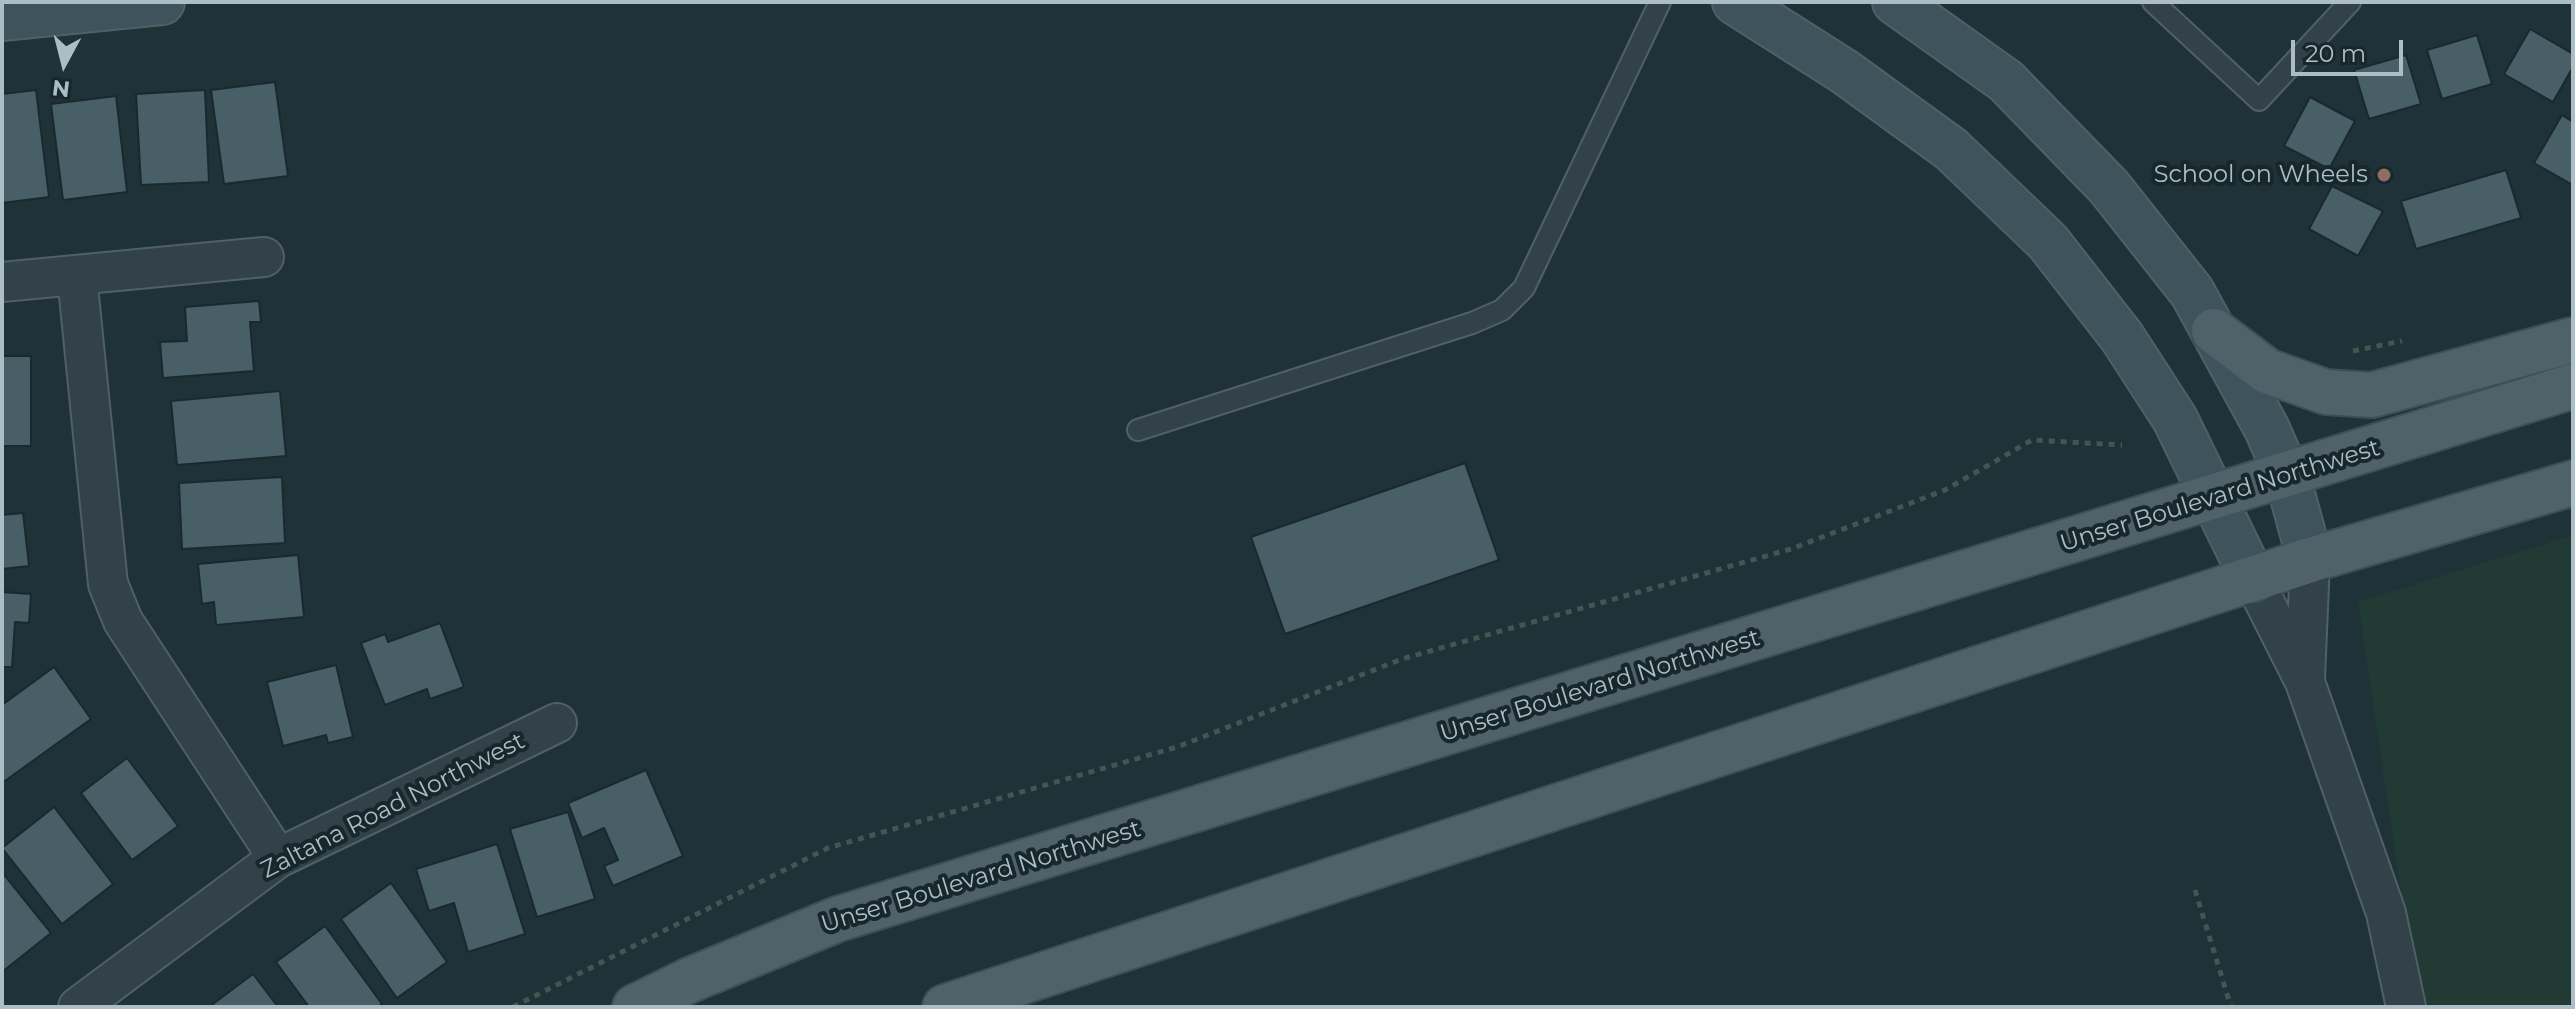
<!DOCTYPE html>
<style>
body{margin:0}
#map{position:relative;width:2575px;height:1009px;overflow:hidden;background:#1e3238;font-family:Montserrat,sans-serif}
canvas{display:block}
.frame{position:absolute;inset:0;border:4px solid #acbec5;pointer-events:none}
.north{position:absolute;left:24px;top:24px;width:80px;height:80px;-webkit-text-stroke:6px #18272c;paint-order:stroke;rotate:187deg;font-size:22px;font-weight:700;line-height:32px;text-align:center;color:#acbec5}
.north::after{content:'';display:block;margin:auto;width:28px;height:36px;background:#acbec5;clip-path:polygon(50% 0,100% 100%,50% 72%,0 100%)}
.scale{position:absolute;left:2291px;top:40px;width:112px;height:36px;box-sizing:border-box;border:4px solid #acbec5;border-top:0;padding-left:10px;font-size:24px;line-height:28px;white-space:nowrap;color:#acbec5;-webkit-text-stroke:6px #18272c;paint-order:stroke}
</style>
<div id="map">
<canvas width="2575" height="1009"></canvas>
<div class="frame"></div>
<div class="north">N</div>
<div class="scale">20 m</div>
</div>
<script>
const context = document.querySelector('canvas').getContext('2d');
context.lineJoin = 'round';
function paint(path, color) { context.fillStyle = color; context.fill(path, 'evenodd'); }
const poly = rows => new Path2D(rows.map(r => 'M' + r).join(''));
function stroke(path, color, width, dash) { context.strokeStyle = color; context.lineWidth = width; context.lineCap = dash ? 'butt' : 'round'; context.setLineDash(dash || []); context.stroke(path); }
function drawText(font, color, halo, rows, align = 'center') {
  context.font = font + ' Montserrat,sans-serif'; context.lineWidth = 8; context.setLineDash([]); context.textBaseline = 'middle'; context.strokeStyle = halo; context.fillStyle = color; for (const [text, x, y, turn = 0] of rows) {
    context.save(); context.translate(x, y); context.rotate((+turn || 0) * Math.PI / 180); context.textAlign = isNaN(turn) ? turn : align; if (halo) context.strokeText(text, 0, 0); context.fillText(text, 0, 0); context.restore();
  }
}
paint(poly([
 [2573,535,2573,1007,2418,1007,2358,602]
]), '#213b34');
const building = poly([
 [2530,29,2573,54,2573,67,2553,102,2504,74,2530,29],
 [2477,35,2492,84,2442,99,2427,50,2477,35],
 [2406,55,2421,104,2369,119,2354,70,2406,55],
 [275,82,288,176,224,184,211,90,275,82],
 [36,90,49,197,2,203,2,94,36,90],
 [205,90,209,182,141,185,136,94,205,90],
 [116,96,127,192,63,200,51,104,116,96],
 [2310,97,2355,121,2329,169,2284,146,2310,97],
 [2562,115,2573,122,2573,185,2534,163,2562,115],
 [2506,170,2521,218,2416,249,2401,201,2506,170],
 [2332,186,2383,211,2358,256,2309,229,2332,186],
 [259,301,261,322,250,322,254,371,163,378,160,342,187,341,185,307,259,301],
 [2,356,31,356,31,446,2,446,2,356],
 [280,391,286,456,177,465,171,401,280,391],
 [1465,463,1499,560,1285,634,1251,537,1465,463],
 [282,477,285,543,182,549,179,483,282,477],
 [23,513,29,566,2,569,2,515,23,513],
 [298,555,304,617,216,625,214,602,202,604,198,564,298,555],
 [2,592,31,594,29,623,15,622,12,667,2,667,2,592],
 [440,623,464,687,430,699,427,689,385,705,361,643,385,634,388,642,440,623],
 [336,665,353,737,328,743,326,735,283,746,267,682,336,665],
 [54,667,91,719,2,783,2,705,54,667],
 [127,758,178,826,132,860,81,793,127,758],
 [646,770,683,856,613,886,604,866,618,860,604,828,582,838,568,803,646,770],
 [54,807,113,884,62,924,2,848,54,807],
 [568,812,595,899,537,917,510,829,568,812],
 [497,844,525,934,468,952,454,903,429,911,416,869,497,844],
 [2,872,51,933,2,972,2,872],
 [391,883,447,962,397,998,341,919,391,883],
 [325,926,382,1004,378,1007,309,1007,276,962,325,926],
 [253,974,278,1007,209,1007,253,974]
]);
paint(building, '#495f67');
stroke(building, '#19292f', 2);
const lane = poly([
 [2153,2,2259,100,2350,2],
 [1138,430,1472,323,1502,310,1524,288,1660,2]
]);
const street = poly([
 [77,276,108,584,123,621,278,858],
 [2,282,264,257],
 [2254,581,2305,682,2386,913,2406,1007],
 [2305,679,2310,560],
 [78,1007,278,858,557,723]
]);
const secondary = poly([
 [1735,2,1845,72,1951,149,2048,242,2122,337,2175,419,2254,581],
 [1895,2,2006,81,2109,187,2192,292,2267,429,2287,475,2310,560],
 [2,18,162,2]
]);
const primary = poly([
 [2214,331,2267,371,2326,392,2372,395,2573,340],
 [635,1007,690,980,838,919,2573,386],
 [945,1007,2310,560,2573,483]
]);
stroke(lane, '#4f6066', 24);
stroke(street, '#4f6066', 42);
stroke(secondary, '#4f6066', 48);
stroke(primary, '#3e4e55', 48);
stroke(poly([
 [2353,351,2402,341],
 [2195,890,2231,1007],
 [513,1007,828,848,1177,747,1402,659,1791,549,1945,490,2032,440,2122,445]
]), '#405852', 5, [6, 6]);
stroke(lane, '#324248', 20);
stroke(street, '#324248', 38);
stroke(secondary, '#3f535c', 44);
stroke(primary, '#4f6269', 44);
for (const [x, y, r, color] of [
 [2384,175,8,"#8d6e63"]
]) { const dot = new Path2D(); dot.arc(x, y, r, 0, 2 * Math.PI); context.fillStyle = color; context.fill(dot); stroke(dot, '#18272c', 3); }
drawText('24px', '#acbec5', '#18272c', [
 ["School on Wheels",2368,175]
], 'right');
drawText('24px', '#acbec5', '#18272c', [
 ["Unser Boulevard Northwest",2220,496,-17],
 ["Unser Boulevard Northwest",1600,686,-17],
 ["Zaltana Road Northwest",393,806,-27],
 ["Unser Boulevard Northwest",981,877,-17]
]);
</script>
